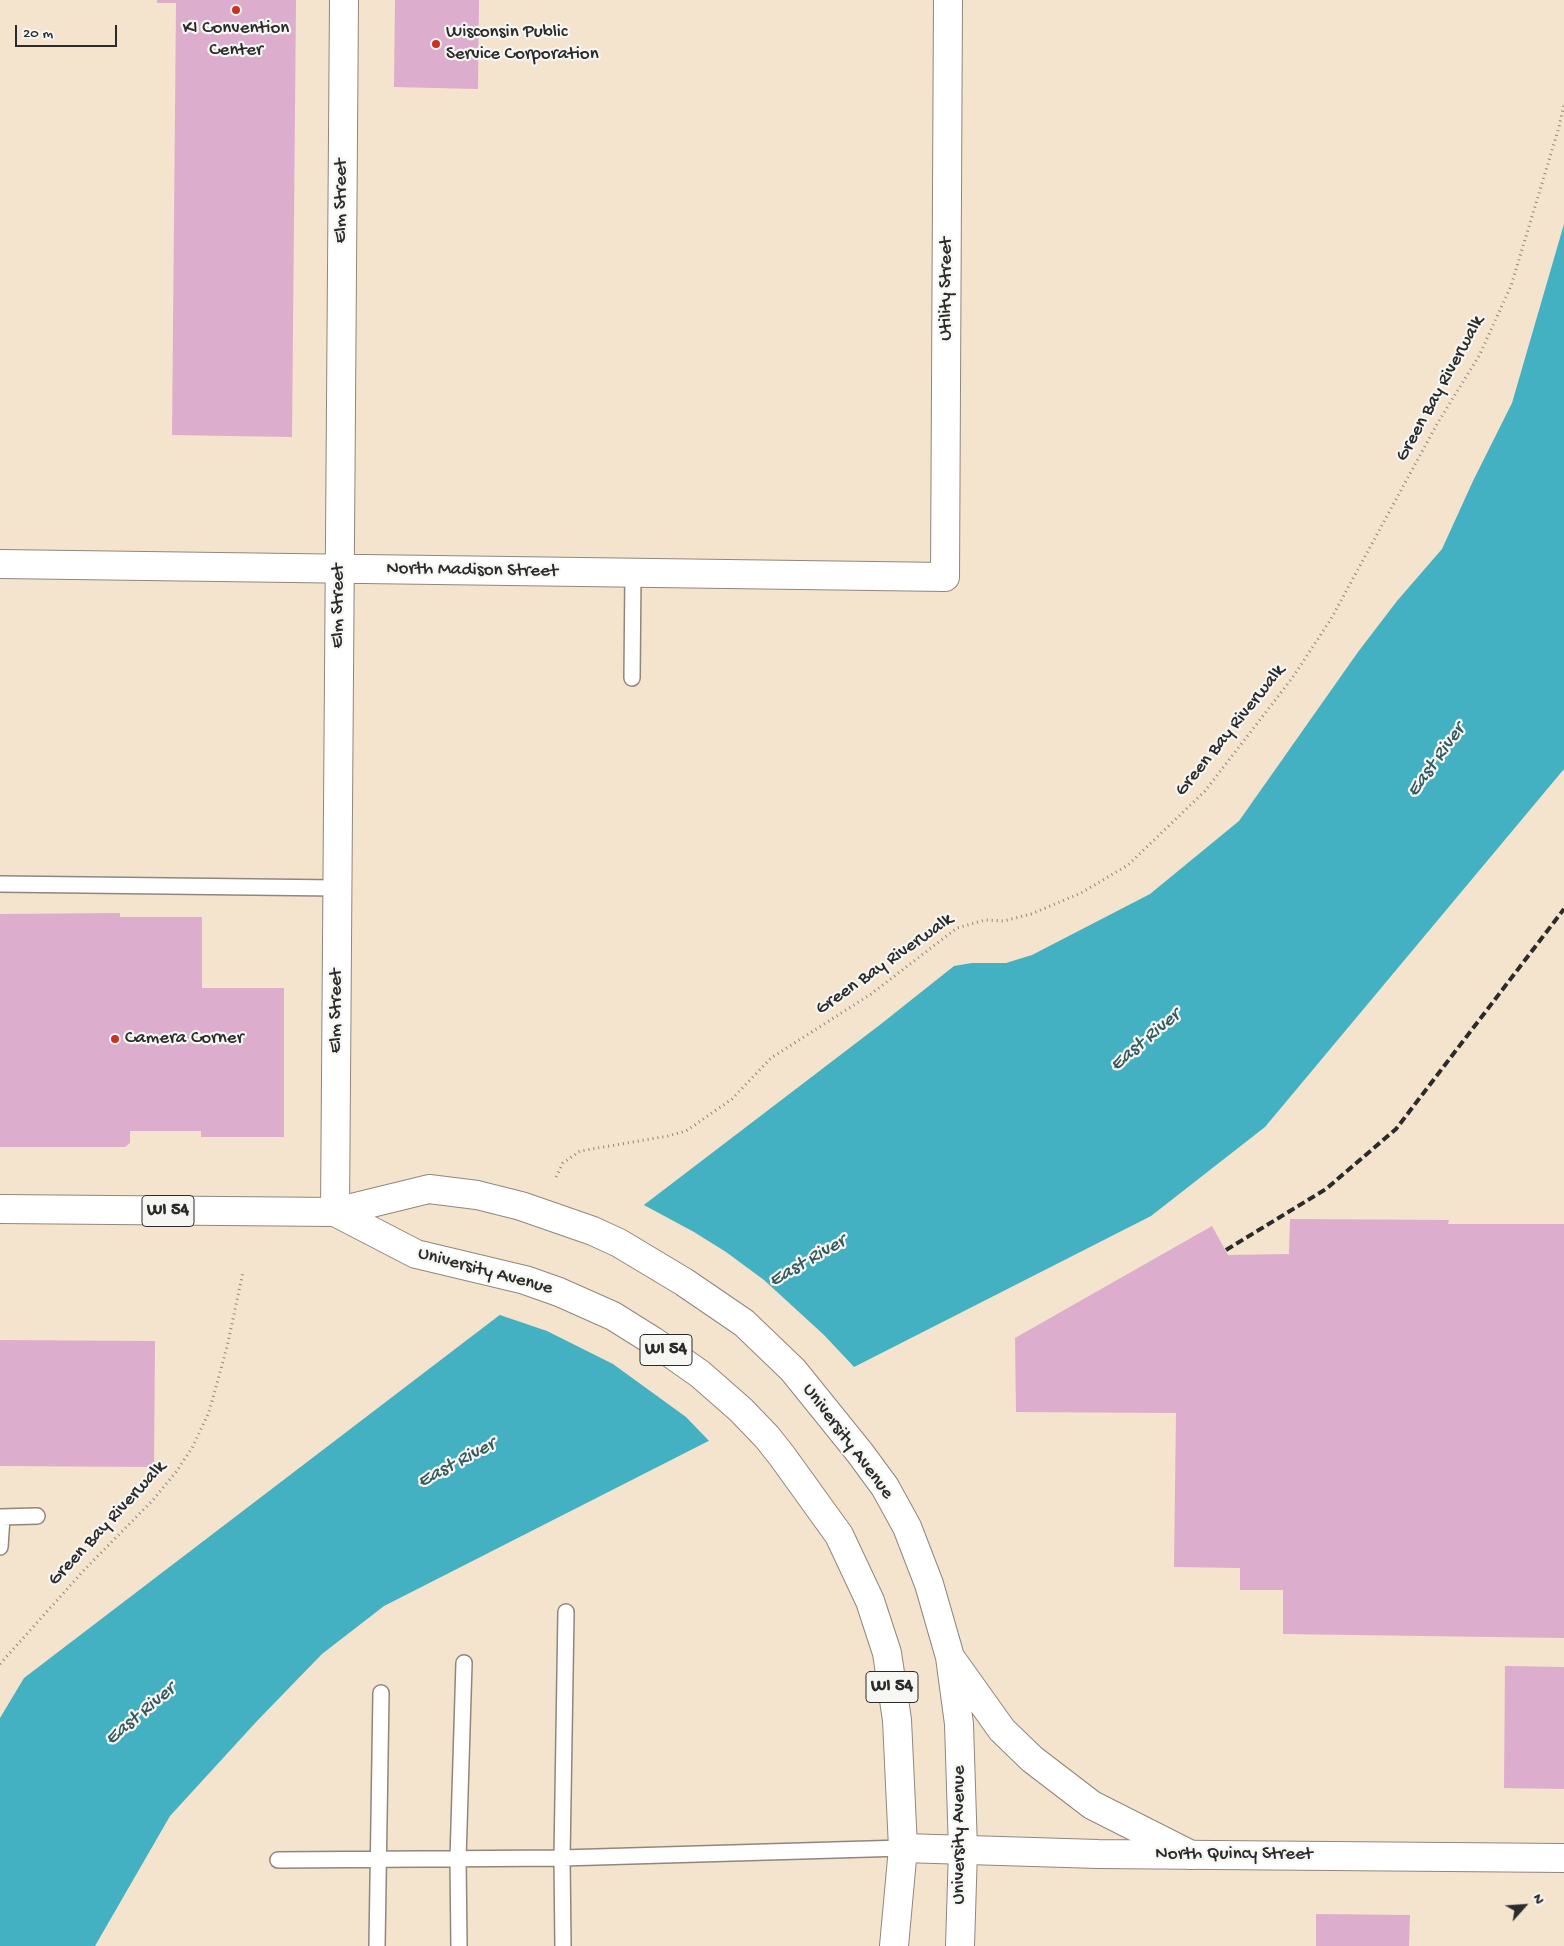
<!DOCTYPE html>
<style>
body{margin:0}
#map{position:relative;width:1564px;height:1946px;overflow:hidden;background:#f4e3cd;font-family:"Gochi Hand",sans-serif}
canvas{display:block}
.north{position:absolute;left:1499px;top:1881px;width:50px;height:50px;-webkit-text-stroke:4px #f6f6f2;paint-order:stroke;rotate:64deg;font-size:14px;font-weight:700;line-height:20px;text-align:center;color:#2b2b2b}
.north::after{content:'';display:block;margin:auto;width:18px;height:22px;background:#2b2b2b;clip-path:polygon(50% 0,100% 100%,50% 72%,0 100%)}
.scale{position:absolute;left:15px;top:25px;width:102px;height:22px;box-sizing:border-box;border:2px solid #2b2b2b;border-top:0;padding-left:6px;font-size:15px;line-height:18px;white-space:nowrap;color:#2b2b2b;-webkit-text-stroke:4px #f6f6f2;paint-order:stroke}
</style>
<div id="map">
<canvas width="1564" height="1946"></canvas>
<div class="north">N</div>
<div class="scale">20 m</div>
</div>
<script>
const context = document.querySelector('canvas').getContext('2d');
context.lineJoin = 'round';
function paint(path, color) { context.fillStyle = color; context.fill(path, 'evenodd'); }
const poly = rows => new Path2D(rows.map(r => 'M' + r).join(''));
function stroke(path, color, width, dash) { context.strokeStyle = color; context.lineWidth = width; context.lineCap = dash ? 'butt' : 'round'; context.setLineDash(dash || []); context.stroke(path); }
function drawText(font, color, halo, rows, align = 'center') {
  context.font = font + ' "Gochi Hand",sans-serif'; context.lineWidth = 4.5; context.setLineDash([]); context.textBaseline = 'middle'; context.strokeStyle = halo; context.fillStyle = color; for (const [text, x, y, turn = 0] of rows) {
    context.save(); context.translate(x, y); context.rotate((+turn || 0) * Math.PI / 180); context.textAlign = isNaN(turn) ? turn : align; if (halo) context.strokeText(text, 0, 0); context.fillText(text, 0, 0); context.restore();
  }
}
paint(poly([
 [1564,224,1564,769,1265,1127,1151,1216,384,1606,322,1654,257,1721,170,1816,95,1946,0,1946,0,1718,24,1678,881,1024,954,966,972,963,1006,963,1032,955,1150,894,1239,821,1358,652,1397,601,1442,549,1473,481,1512,403]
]), '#44b1c2');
paint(poly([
 [642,1204,694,1232,726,1252,764,1280,824,1335,856,1369,711,1443,686,1417,613,1364,547,1331,497,1314]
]), '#f4e3cd');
paint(poly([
 [157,0,296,0,292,437,172,435,176,3,157,3],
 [395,0,479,0,478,89,394,87],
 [120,913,120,917,202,917,202,988,284,988,284,1137,201,1137,201,1131,130,1131,130,1143,125,1147,0,1147,0,914],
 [1290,1219,1449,1220,1448,1224,1564,1224,1564,1638,1283,1634,1283,1590,1240,1590,1240,1568,1174,1567,1176,1413,1016,1412,1015,1338,1212,1226,1228,1255,1289,1254],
 [0,1340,155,1341,154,1467,0,1466],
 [1505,1666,1564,1667,1564,1789,1504,1788],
 [1316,1914,1410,1915,1409,1946,1316,1946]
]), '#dcadcd');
const service = poly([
 [632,678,633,573],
 [0,884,337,888],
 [0,1517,37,1516],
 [0,1547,2,1517],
 [278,1860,562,1858,903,1848],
 [377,1946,381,1693],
 [459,1946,458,1859,464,1663],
 [563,1946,562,1858,566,1612]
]);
const minor = poly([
 [0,564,945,577,948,0],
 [335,1212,344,0]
]);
const tertiary = poly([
 [903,1848,1098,1854,1564,1858]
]);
const primary = poly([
 [0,1209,335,1212,429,1189,477,1195,521,1206,593,1231,619,1243,684,1282,744,1323,793,1370,860,1453,885,1487,907,1527,929,1584,950,1657,959,1724,963,1850,960,1946],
 [335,1212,416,1254,525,1280,559,1292,613,1316,653,1341,700,1374,741,1410,767,1437,782,1456,839,1535,870,1601,887,1653,897,1720,903,1848,894,1946],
 [952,1660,1002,1730,1032,1759,1092,1805,1191,1855]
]);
stroke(service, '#90877c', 18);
stroke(minor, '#90877c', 30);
stroke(tertiary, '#90877c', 30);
stroke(primary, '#90877c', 30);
stroke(poly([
 [556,1177,563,1163,580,1151,668,1136,686,1131,732,1099,771,1058,871,994,957,928,985,920,1004,921,1031,914,1081,893,1128,865,1205,791,1293,677,1331,619,1437,424,1479,356,1511,286,1559,127,1564,104],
 [0,1664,85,1569,153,1500,176,1472,192,1448,209,1412,227,1347,243,1272]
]), '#90877c', 3, [1, 4]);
stroke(service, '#fff', 15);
stroke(minor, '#fff', 28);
stroke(tertiary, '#fff', 28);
stroke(primary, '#fff', 28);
stroke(poly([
 [1226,1250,1326,1189,1396,1129,1564,909]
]), '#2b2b2b', 4, [8, 4]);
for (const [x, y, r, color] of [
 [236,10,5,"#c8321e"],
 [436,44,5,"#c8321e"],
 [115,1039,5,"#c8321e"]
]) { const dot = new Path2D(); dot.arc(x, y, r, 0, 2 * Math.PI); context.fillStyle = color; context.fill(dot); stroke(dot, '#f6f6f2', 2); }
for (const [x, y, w] of [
 [168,1211,52],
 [666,1350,52],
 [892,1687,52]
]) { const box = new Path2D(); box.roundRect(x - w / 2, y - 15.5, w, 31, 4); context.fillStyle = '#f6f6f2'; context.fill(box); stroke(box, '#2b2b2b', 1); }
drawText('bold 18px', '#2b2b2b', null, [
 ["WI 54",168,1211],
 ["WI 54",666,1350],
 ["WI 54",892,1687]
]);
drawText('19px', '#2b2b2b', '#f6f6f2', [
 ["KI Convention",236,29,"center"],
 ["Center",236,51,"center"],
 ["Wisconsin Public",446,33],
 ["Service Corporation",446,55],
 ["Camera Corner",125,1039]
], 'left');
drawText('19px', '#2b2b2b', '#f6f6f2', [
 ["Elm Street",342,201,-90],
 ["Utility Street",947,289,-90],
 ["Green Bay Riverwalk",1441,389,-61],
 ["North Madison Street",472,571,1],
 ["Elm Street",339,606,-90],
 ["Green Bay Riverwalk",1231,731,-51],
 ["Green Bay Riverwalk",885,965,-35],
 ["Elm Street",337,1011,-90],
 ["University Avenue",485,1272,15],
 ["University Avenue",847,1442,53],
 ["Green Bay Riverwalk",108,1524,-47],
 ["University Avenue",960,1835,-90],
 ["North Quincy Street",1234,1855]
]);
drawText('italic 20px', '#345a60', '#f6f6f2', [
 ["East River",1437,761,-54],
 ["East River",1146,1041,-40],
 ["East River",808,1262,-30],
 ["East River",457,1464,-28],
 ["East River",141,1715,-40]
]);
</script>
